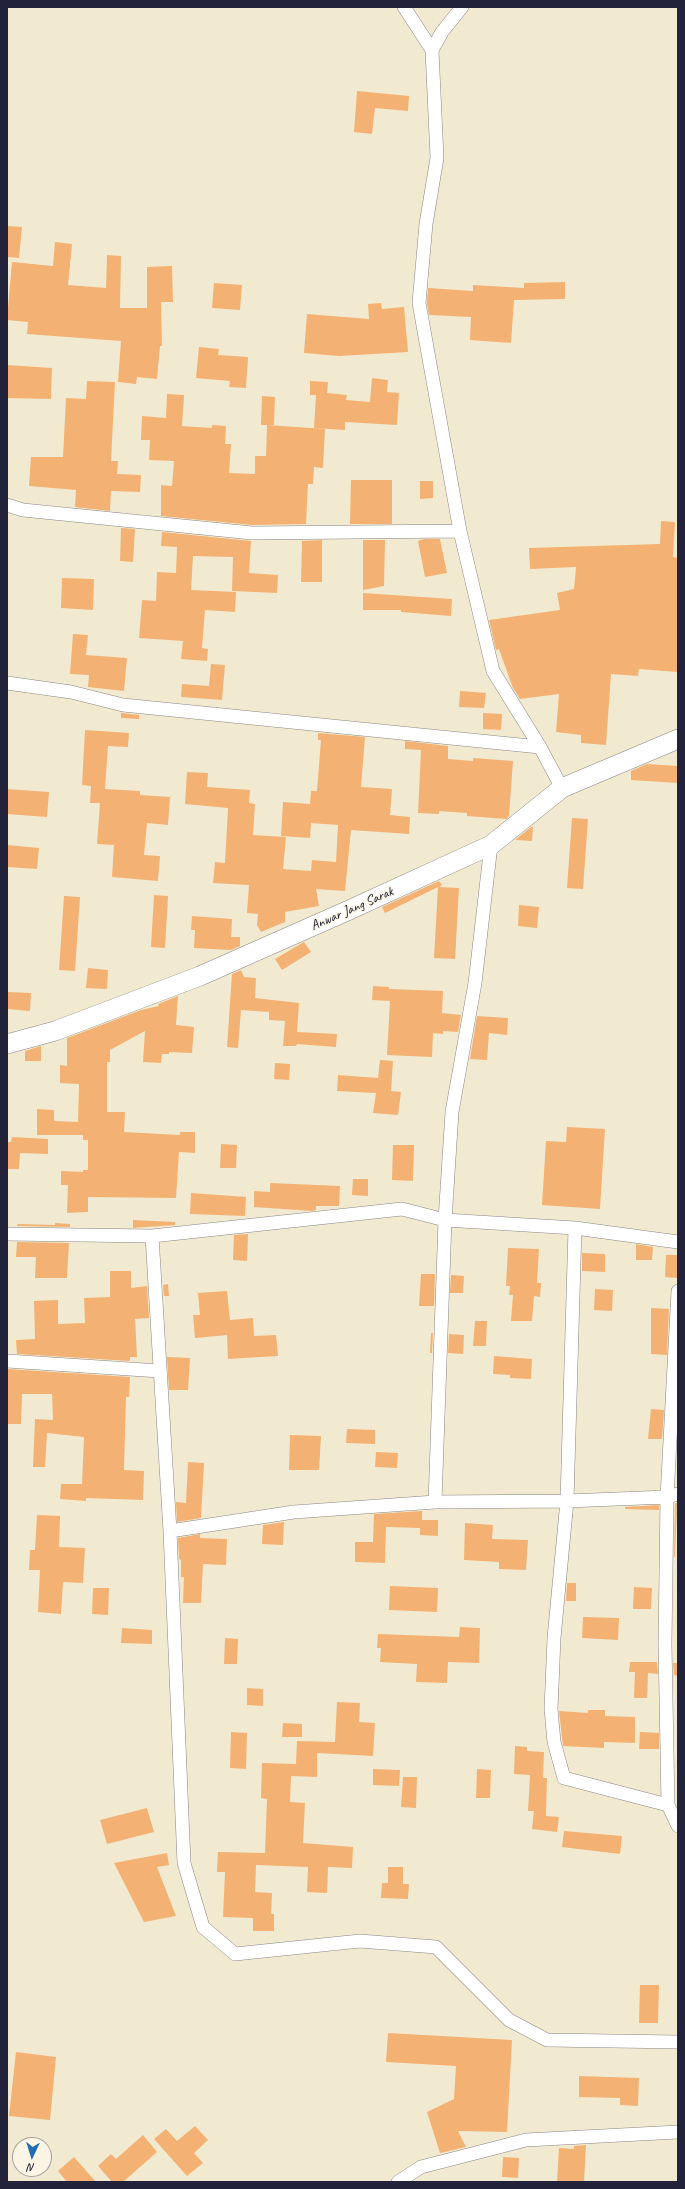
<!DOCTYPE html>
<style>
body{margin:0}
#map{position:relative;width:685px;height:2189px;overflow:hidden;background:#f1ead0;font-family:Caveat,sans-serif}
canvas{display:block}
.frame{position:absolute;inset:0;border:8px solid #22223b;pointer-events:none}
.north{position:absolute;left:12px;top:2137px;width:40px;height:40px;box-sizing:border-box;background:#fcf5e5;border:1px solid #a5a1a1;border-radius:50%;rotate:184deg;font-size:11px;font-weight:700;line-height:16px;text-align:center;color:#22223b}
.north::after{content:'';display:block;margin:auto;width:14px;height:18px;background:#1f6fb2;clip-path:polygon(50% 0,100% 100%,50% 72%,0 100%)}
</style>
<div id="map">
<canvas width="685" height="2189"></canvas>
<div class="frame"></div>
<div class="north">N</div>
</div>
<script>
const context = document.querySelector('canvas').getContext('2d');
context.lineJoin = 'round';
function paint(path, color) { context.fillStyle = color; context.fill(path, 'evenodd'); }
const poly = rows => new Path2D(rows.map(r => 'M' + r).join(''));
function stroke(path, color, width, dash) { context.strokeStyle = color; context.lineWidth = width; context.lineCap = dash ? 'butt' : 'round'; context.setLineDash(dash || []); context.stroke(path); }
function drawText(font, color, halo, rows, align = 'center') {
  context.font = font + ' Caveat,sans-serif'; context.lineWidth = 3; context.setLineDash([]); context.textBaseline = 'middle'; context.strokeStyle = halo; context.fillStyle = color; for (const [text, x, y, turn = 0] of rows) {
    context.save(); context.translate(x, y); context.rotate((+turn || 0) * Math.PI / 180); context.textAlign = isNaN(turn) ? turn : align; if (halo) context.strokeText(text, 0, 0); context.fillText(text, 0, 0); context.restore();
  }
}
paint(poly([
 [357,91,409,96,408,111,375,108,372,134,354,132],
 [7,226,22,227,19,258,7,257],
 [55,242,72,244,68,285,106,288,107,255,121,256,120,308,147,308,147,267,172,266,173,302,161,302,162,346,160,346,157,379,137,377,136,384,118,382,121,341,27,334,28,322,7,320,12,262,53,266],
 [565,282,565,299,514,300,511,343,470,340,471,317,429,315,427,303,428,288,473,291,473,285,524,288,524,283],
 [214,283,242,285,240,310,212,308],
 [381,303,382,309,404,307,408,352,339,356,304,353,307,314,369,319,368,304],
 [199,347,219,349,218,355,248,357,246,388,229,387,230,381,196,378],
 [7,365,52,368,51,399,7,398],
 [372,378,388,380,387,392,399,393,397,425,345,422,345,430,314,428,316,395,310,395,310,381,328,382,327,393,347,395,346,400,370,402],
 [87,381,115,382,111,461,118,461,117,474,141,475,140,492,111,491,110,511,75,507,76,490,29,486,31,457,63,457,66,398,86,399],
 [167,394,184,395,182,426,212,428,212,425,226,426,225,444,231,444,229,473,255,474,255,456,266,456,267,425,325,429,323,468,314,467,313,484,308,484,306,524,252,525,161,516,161,485,172,486,174,461,149,460,150,440,141,440,142,416,166,418],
 [262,396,275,397,274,425,261,425],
 [351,480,392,480,392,524,350,524],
 [420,481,433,481,433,498,420,499],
 [661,521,675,522,673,557,678,558,677,672,639,669,638,676,611,674,606,745,581,743,581,735,556,732,559,694,520,699,513,688,499,649,496,650,489,620,560,610,557,593,574,589,576,567,530,569,529,548,660,544],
 [121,528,135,529,133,562,120,561],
 [162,532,251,541,249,573,278,575,277,593,232,591,233,557,193,556,191,590,236,592,235,612,205,610,202,648,208,649,207,661,181,659,183,641,139,638,142,600,156,601,157,572,176,573,177,547,161,546],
 [424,539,440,539,447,573,425,577,418,541],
 [322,540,322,582,301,582,302,541],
 [363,540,385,540,384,586,363,590],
 [62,578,94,579,93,610,61,608],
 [363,593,452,599,451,616,401,612,401,610,363,610],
 [73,634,88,635,86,655,127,658,124,691,88,687,89,675,70,674],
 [211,664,225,665,222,700,181,697,182,684,209,686],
 [460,691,486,693,484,708,459,707],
 [121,713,139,715,139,719,121,718],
 [483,713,502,714,501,730,483,729],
 [85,730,129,733,128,747,108,746,105,789,140,791,140,795,170,797,168,825,147,823,144,855,160,856,158,881,112,877,114,845,97,844,100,803,90,803,91,786,82,785],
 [318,733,365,737,361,787,392,789,390,815,410,817,409,834,351,830,345,891,316,889,319,906,285,912,285,922,261,932,257,925,258,914,247,913,249,885,213,883,215,862,225,863,228,808,185,804,187,772,208,773,207,787,250,790,249,803,255,804,253,835,286,837,283,869,311,871,312,860,336,862,338,825,311,823,310,838,281,836,283,802,310,804,311,791,317,791,321,740,318,740],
 [405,741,448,746,448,759,473,761,473,758,513,761,509,816,506,819,467,816,467,813,439,811,439,814,418,813,421,750,405,749],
 [647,764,678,766,678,783,631,780,631,771],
 [7,789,49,792,47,817,7,814],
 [572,818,588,819,583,889,567,888],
 [531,827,533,827,532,841,515,840],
 [7,845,39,848,37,869,7,867],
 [439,881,442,885,439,887,459,888,455,959,434,958,438,887,385,913,382,907],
 [154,895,168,896,165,948,151,947],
 [64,896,80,897,75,971,59,970],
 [519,905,539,907,537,928,518,926],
 [192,916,232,919,231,937,240,937,240,946,231,950,194,948,195,930,191,930],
 [304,942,311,952,282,970,275,959],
 [88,968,108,970,107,989,86,988],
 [241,970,244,977,256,978,255,998,299,1003,297,1032,337,1034,336,1047,297,1044,296,1046,283,1046,285,1021,269,1020,269,1012,241,1010,238,1048,227,1047,232,974],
 [373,986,389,987,389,989,443,991,442,1013,461,1015,458,1032,443,1031,443,1034,433,1033,432,1057,387,1055,390,1001,372,1000],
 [7,992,31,993,30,1011,7,1009],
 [178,996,176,1025,194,1027,192,1053,169,1052,169,1054,162,1054,161,1063,143,1062,145,1031,110,1050,110,1062,107,1062,107,1112,125,1112,124,1132,180,1135,180,1132,195,1132,195,1153,179,1152,176,1198,88,1197,88,1212,67,1213,68,1185,61,1185,61,1171,83,1172,83,1170,88,1170,88,1140,83,1140,83,1135,37,1135,37,1109,54,1110,54,1121,78,1122,79,1084,60,1083,60,1065,67,1066,67,1038,141,1010,159,1006,158,1004],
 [477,1016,508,1018,507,1035,489,1033,487,1060,470,1059],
 [41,1046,41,1061,25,1061,25,1051],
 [380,1060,393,1061,391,1091,401,1092,398,1115,373,1113,376,1093,337,1091,338,1075,378,1078],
 [275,1063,290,1064,289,1080,274,1079],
 [567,1127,605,1129,600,1209,542,1205,546,1141,566,1142],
 [12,1137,48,1139,48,1154,20,1153,19,1169,7,1169,7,1142,11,1142],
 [221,1144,237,1145,236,1168,220,1168],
 [393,1145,414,1145,413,1181,392,1180],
 [353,1179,368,1179,368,1196,352,1195],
 [270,1183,340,1186,339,1206,316,1206,316,1210,312,1211,254,1207,254,1191,270,1192],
 [191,1193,246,1197,245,1216,190,1214],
 [133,1220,175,1222,175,1225,133,1228],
 [55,1223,70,1224,70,1227,17,1226,18,1224,55,1225],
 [248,1234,247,1261,233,1260,234,1235],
 [17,1242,69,1243,67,1278,35,1278,36,1257,16,1257],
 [636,1244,653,1247,652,1260,636,1260],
 [508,1248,539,1249,537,1283,541,1283,540,1297,534,1296,532,1321,511,1321,513,1295,509,1295,510,1286,506,1286],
 [582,1253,605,1254,605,1272,582,1271],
 [666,1255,678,1255,678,1278,665,1277],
 [110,1271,131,1271,131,1288,147,1286,149,1318,135,1319,137,1357,130,1357,130,1361,17,1354,16,1340,35,1339,34,1301,58,1300,58,1324,85,1323,84,1298,110,1297],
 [421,1274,435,1274,434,1306,419,1306],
 [451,1275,464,1276,463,1293,450,1293],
 [168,1284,169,1296,164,1296,163,1285],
 [595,1289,613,1290,612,1311,594,1310],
 [227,1291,230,1320,253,1318,254,1336,276,1335,278,1356,228,1359,227,1335,195,1338,193,1315,200,1315,198,1293],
 [651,1308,669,1309,667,1355,651,1354],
 [475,1321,487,1321,486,1346,473,1346],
 [431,1333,433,1333,432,1353,430,1353],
 [449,1334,464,1335,463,1354,448,1353],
 [494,1356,532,1359,531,1379,510,1378,510,1375,493,1374],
 [167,1357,190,1358,188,1390,169,1390],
 [8,1369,130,1377,129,1397,126,1397,124,1470,144,1471,143,1500,86,1498,86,1501,60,1499,61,1484,82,1484,84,1437,47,1433,45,1467,33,1467,35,1419,53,1420,52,1394,22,1394,21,1424,7,1424],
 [651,1409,664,1410,662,1439,648,1439],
 [347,1429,375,1430,375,1444,346,1443],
 [290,1435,321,1436,319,1470,289,1470],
 [376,1452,398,1453,397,1468,375,1467],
 [188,1462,204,1463,201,1518,177,1522,176,1502,186,1503],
 [675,1503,677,1503,675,1557,674,1557],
 [659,1505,659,1510,625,1509,625,1507],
 [422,1511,422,1520,438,1520,438,1536,420,1535,420,1528,386,1527,385,1563,355,1562,355,1542,373,1542,374,1514],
 [37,1515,60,1516,59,1547,85,1548,83,1583,63,1582,61,1614,38,1612,40,1570,29,1570,30,1550,35,1550],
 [284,1522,283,1545,262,1544,263,1525],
 [465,1523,493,1525,492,1539,528,1540,526,1570,499,1569,499,1562,464,1560],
 [200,1534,200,1538,227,1539,226,1565,203,1564,201,1603,183,1603,184,1577,181,1577,181,1560,179,1559,178,1538],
 [567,1583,576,1583,576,1601,566,1601],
 [390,1586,438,1588,437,1612,389,1610],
 [634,1587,652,1588,651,1609,633,1609],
 [93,1588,109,1588,108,1615,92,1614],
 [583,1617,619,1618,618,1640,582,1638],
 [460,1627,480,1628,479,1663,448,1662,447,1683,416,1682,417,1664,380,1662,381,1648,377,1648,378,1634,459,1637],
 [122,1628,152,1630,152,1644,121,1643],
 [225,1638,238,1639,237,1664,224,1664],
 [630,1662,657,1662,658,1674,648,1673,647,1698,634,1698,635,1672,629,1672],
 [673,1663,678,1663,678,1676,674,1675],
 [247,1688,263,1689,263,1706,247,1705],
 [337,1702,360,1703,359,1722,375,1723,373,1756,317,1753,317,1777,291,1776,290,1802,305,1803,303,1843,353,1847,352,1868,328,1867,327,1893,307,1892,308,1867,256,1865,255,1892,272,1893,271,1914,274,1914,274,1931,253,1931,253,1918,223,1917,225,1872,217,1872,218,1852,265,1853,267,1799,261,1798,262,1763,296,1764,297,1741,335,1742],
 [588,1710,605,1710,605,1716,635,1717,635,1743,604,1742,604,1748,563,1746,559,1711,588,1713],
 [283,1723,302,1724,302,1737,282,1737],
 [231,1732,247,1733,246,1769,230,1768],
 [640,1732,659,1733,659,1749,639,1749],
 [515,1746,527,1747,527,1751,544,1752,543,1778,547,1778,546,1816,559,1817,557,1832,532,1829,534,1811,528,1811,530,1775,514,1774],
 [373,1769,400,1770,399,1786,373,1785],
 [477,1769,491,1770,490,1798,476,1798],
 [403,1777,417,1777,416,1808,401,1807],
 [147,1808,154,1832,107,1844,100,1820],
 [564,1831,622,1836,620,1854,562,1847],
 [167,1853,169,1865,157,1867,176,1916,144,1922,114,1863],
 [388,1867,403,1867,403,1884,409,1884,408,1899,381,1898,382,1883,388,1883],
 [640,1985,659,1985,658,2023,639,2023],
 [388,2033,512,2040,507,2132,458,2131,466,2147,440,2153,427,2112,454,2099,456,2066,386,2062],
 [16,2052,56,2057,50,2120,9,2116],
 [579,2076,639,2078,638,2106,620,2105,620,2098,579,2097],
 [195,2126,208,2140,194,2153,203,2163,187,2176,154,2139,166,2129,177,2141],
 [143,2135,157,2152,123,2182,112,2182,98,2166,111,2154,116,2159],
 [586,2145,584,2182,557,2182,559,2148,574,2149,574,2146],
 [74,2157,96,2182,67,2182,58,2171],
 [503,2157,519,2158,518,2178,502,2177]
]), '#f3b273');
const street = poly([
 [404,7,432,50],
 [462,7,442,32,432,50,437,158,426,224,419,303,460,531,493,671,540,747,562,788],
 [7,505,23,510,252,533,460,531],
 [7,683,71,692,123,705,540,747],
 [575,1228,567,1501,554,1638,551,1709,554,1742,564,1778,668,1805],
 [7,1234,152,1236,402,1209,445,1220,575,1228,678,1242],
 [152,1236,170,1531,184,1863,203,1927,235,1954,360,1941,436,1947,509,2020,547,2040,678,2042],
 [678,1291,667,1497,665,1644,668,1805,678,1826],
 [7,1361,160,1371],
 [435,1502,445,1220,452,1112,475,983,491,845],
 [170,1531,294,1512,435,1502,567,1501,667,1497,678,1494],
 [398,2182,421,2167,526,2140,678,2132]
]);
const secondary = poly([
 [7,1044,55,1031,200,976,347,911,491,845,562,788,678,739]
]);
stroke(street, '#8a8686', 14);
stroke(secondary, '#8a8686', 20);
stroke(street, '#fff', 13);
stroke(secondary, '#fff', 19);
drawText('14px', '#22223b', '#fcf5e5', [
 ["Anwar Jang Sarak",352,909,-24]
]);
</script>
